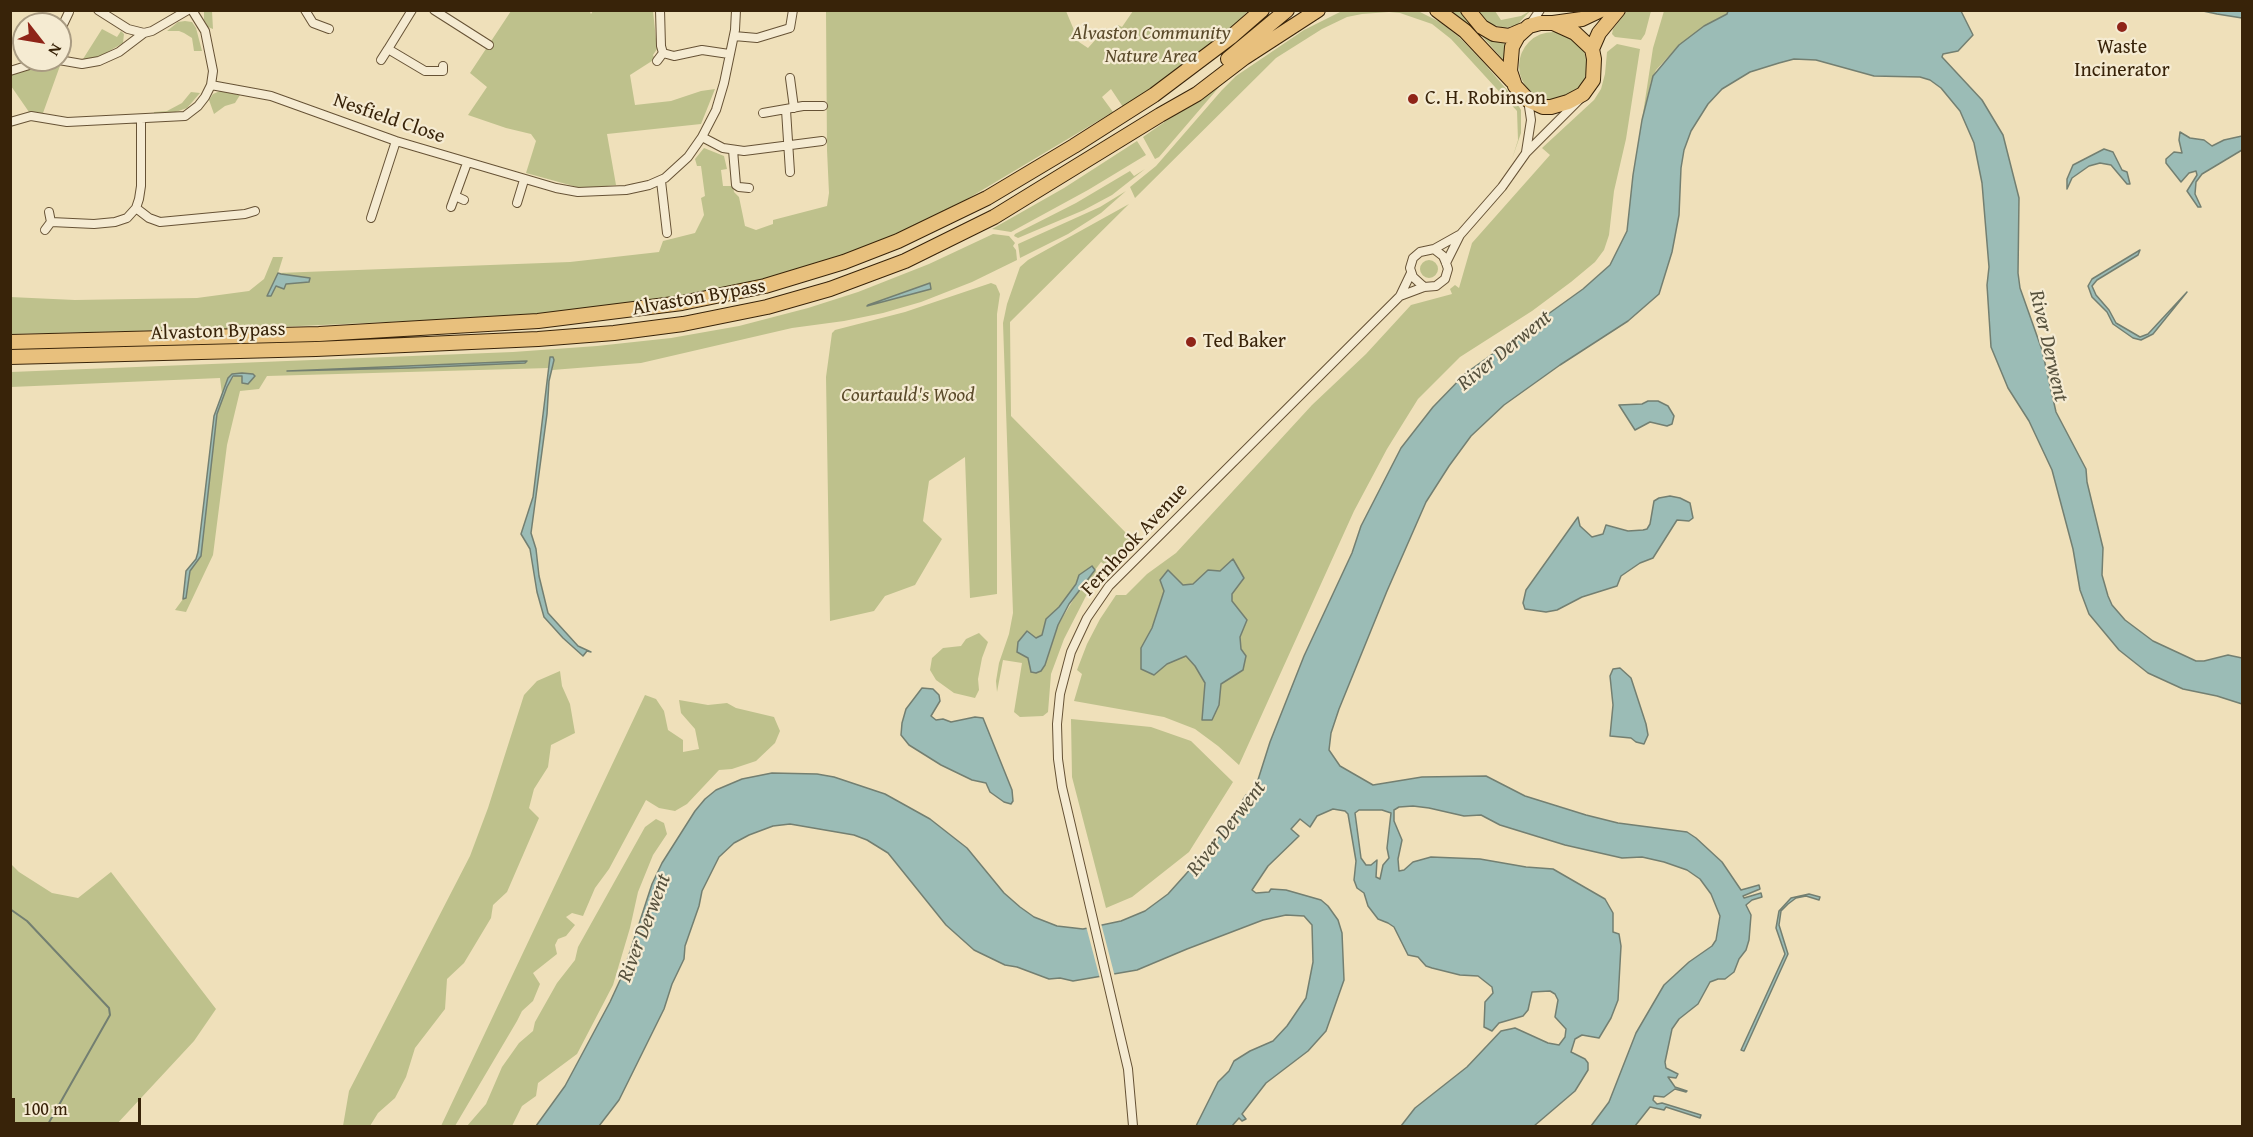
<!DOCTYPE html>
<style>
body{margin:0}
#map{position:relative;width:2253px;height:1137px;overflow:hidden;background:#efe0ba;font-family:"Gentium Book Plus",serif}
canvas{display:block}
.frame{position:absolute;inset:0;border:12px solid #382309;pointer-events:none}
.north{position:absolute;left:12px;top:12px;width:60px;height:60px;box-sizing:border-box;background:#f5ebd2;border:2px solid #a99b82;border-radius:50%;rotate:121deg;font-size:16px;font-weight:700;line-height:24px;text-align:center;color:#382309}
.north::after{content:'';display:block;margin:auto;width:21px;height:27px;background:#8f2418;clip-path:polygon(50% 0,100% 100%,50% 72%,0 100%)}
.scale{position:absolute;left:12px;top:1098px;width:129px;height:27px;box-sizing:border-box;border:3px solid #382309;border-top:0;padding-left:8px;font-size:18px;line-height:21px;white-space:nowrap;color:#382309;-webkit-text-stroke:4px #f5ebd2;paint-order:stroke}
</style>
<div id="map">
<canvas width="2253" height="1137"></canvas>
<div class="frame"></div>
<div class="north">N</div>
<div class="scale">100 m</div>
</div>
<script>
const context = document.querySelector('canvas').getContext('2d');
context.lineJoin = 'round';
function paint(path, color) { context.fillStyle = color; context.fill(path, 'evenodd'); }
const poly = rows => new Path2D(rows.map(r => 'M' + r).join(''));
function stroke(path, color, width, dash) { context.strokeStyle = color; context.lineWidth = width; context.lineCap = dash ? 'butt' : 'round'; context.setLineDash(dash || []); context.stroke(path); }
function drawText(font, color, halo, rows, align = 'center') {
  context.font = font + ' "Gentium Book Plus",serif'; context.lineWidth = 4.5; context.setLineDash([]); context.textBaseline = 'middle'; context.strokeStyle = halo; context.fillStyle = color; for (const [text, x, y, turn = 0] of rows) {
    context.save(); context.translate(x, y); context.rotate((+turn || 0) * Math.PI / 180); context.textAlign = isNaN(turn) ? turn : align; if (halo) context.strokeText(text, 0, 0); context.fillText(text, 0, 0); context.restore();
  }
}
paint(poly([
 [589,10,591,14,593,11,653,11,657,49,653,55,655,59,630,75,635,105,671,101,701,91,715,89,701,124,607,134,616,185,589,188,577,187,526,173,536,141,531,134,506,128,468,115,487,87,470,73,511,11],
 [1628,10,1651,11,1645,34,1641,40,1615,37,1612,34,1613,29],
 [204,11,212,11,213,29,208,27,204,20],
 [826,11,1066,11,1079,42,1088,48,1106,28,1110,31,1118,25,1122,27,1133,11,1248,11,1227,32,1189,62,1123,107,1111,89,1102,97,1113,112,937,217,850,253,789,274,681,296,522,316,255,328,11,334,10,297,75,300,197,298,249,291,264,279,273,257,283,257,278,273,570,262,659,252,663,241,695,233,704,215,701,198,705,196,701,166,697,166,695,159,704,148,724,156,727,169,721,170,723,186,733,186,734,192,739,197,745,226,756,230,773,224,773,220,827,206,829,193,827,150],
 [1342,11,1418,11,1440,22,1459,37,1483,62,1514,98,1521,110,1521,133,1512,159,1518,140,1517,111,1451,39,1432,24,1400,13,1389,12,1362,14,1347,17,1322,29,1276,58,1135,198,1130,187,1156,166,1222,90,1236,76,1304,30],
 [1450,11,1461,11,1488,38,1506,44,1505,62,1482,36],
 [1477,11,1495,11,1501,20,1521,16,1530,11,1517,25,1505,28,1489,24],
 [1664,11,1728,11,1727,14,1679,45,1656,70,1651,81,1642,120,1653,48],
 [185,21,192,22,196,28,202,51,194,51,192,38,184,33,179,31,167,31,178,22],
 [102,29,117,37,121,31,124,34,123,43,99,57,88,61,83,59],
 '1519 66a34 34 0 1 1 68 0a34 34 0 1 1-68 0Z',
 [1617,44,1640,49,1626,139,1614,191,1609,235,1604,250,1595,262,1571,282,1532,311,1460,357,1418,399,1387,449,1354,511,1239,765,1218,746,1195,729,1164,717,1074,701,1082,674,1077,670,1087,644,1100,619,1116,595,1126,595,1147,574,1176,553,1312,405,1366,354,1411,305,1452,294,1450,289,1455,285,1459,288,1472,243,1550,155,1542,148,1594,100,1601,89,1605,74,1607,52],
 [61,63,43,113,29,112,11,86,10,75,39,64],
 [1226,79,1159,157,1155,159,1143,137],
 [220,91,240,95,235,103,225,106,214,114,209,100,213,94],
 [191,92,200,93,187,108,173,113,154,115,154,112,167,111,182,103],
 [1137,141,1146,155,1088,190,1011,232,992,229,1064,188],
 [1145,169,1112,195,1084,210,1018,238,1014,236,1015,234,1076,203,1130,171,1134,176],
 [1126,191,1101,213,1068,234,1020,258,1018,244,1100,207],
 [1129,204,1010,322,1011,416,1131,538,1130,545,1110,568,1101,562,1095,570,1100,576,1086,596,1064,639,1051,674,1048,712,1043,716,1020,717,1014,712,1022,663,1003,660,997,692,996,681,999,663,1009,634,1013,613,1003,323,1007,304,1020,267,1028,260],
 [1088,570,1081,587,1058,625,1045,665,1031,672,1028,658,1017,652,1018,642,1027,631,1035,638,1042,635,1046,619,1059,607,1076,584,1079,575],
 [993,234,1009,236,1015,243,1013,246,1016,250,1017,260,972,282,921,302,883,313,844,321,792,328,641,363,552,370,554,360,550,358,549,368,267,376,259,389,240,391,227,445,213,555,186,612,175,610,183,599,186,598,190,571,198,560,217,414,227,387,234,376,255,376,232,374,228,378,222,394,220,378,11,387,11,372,513,352,597,346,671,338,739,326,808,308,858,292,929,264],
 '1420 269a9 9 0 1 1 18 0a9 9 0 1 1-18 0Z',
 [991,283,996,285,1000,294,997,314,997,594,970,598,965,457,929,481,923,521,942,539,915,585,885,596,874,611,830,621,826,377,832,333,835,330,905,312],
 [979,633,988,642,982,658,978,679,979,690,975,698,954,693,936,680,930,670,932,658,943,648,961,646,966,639],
 [560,671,562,686,570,704,575,733,551,745,548,767,534,789,529,808,539,818,507,892,493,905,491,918,464,963,447,979,445,1009,415,1048,406,1077,395,1098,378,1113,370,1126,343,1126,349,1091,470,856,488,808,524,695,537,681],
 [645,695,656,699,664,711,668,730,683,740,683,752,699,749,695,729,681,713,679,700,708,705,727,703,736,708,774,717,780,731,775,743,756,761,732,769,719,770,687,804,675,811,659,808,646,800,609,869,595,888,583,916,572,913,566,917,575,925,566,936,558,939,555,945,557,954,533,973,540,984,533,1001,522,1011,517,1021,455,1126,441,1126],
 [1071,719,1151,727,1191,741,1233,782,1189,852,1132,897,1106,908,1072,777],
 [656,819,664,823,667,834,653,855,638,892,630,928,613,985,577,1054,538,1083,536,1096,522,1106,512,1126,467,1126,486,1104,502,1067,519,1043,533,1031,535,1022,557,983,575,960,578,947,645,827],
 [10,863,19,872,52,893,78,898,111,872,216,1009,194,1041,115,1126,11,1126]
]), '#bec18c');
const water = poly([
 [1728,11,1961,11,1973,35,1958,51,1943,54,1942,57,1982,100,2003,135,2019,198,2018,273,2020,288,2042,350,2056,412,2086,469,2087,482,2103,548,2102,575,2108,596,2112,605,2125,620,2153,641,2196,661,2204,661,2228,655,2242,658,2242,704,2217,696,2183,689,2148,673,2119,650,2089,614,2080,590,2073,549,2052,470,2029,421,2008,388,1991,347,1987,285,1989,267,1982,183,1974,143,1960,111,1941,88,1930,80,1920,77,1874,76,1816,60,1794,59,1779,63,1750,72,1722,89,1708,104,1691,131,1684,150,1681,168,1679,215,1672,252,1659,294,1628,321,1560,365,1504,405,1471,436,1449,466,1426,502,1387,591,1339,709,1331,733,1329,750,1340,766,1373,785,1422,777,1486,776,1525,796,1586,815,1618,823,1687,832,1696,838,1722,862,1741,890,1759,885,1760,889,1743,896,1744,898,1761,893,1762,897,1752,900,1746,905,1751,915,1749,940,1746,950,1739,959,1734,972,1725,979,1718,979,1710,982,1698,1004,1679,1019,1672,1029,1665,1062,1666,1068,1678,1074,1676,1078,1668,1077,1675,1087,1687,1091,1686,1092,1675,1089,1664,1097,1654,1096,1653,1100,1657,1104,1662,1103,1701,1115,1700,1118,1666,1107,1664,1110,1650,1107,1635,1126,1591,1126,1609,1102,1636,1033,1664,985,1689,962,1712,946,1716,940,1720,916,1711,894,1700,879,1687,870,1664,862,1642,857,1622,858,1565,845,1500,825,1481,815,1464,816,1429,808,1413,806,1399,807,1394,810,1394,821,1402,840,1398,859,1399,871,1404,870,1413,862,1431,857,1480,859,1526,867,1553,869,1605,899,1613,913,1613,932,1619,934,1621,946,1618,1000,1611,1018,1599,1038,1582,1035,1575,1039,1571,1052,1585,1059,1588,1063,1588,1070,1575,1091,1534,1126,1401,1126,1415,1108,1467,1067,1501,1031,1515,1028,1548,1043,1559,1045,1565,1037,1566,1029,1555,1017,1558,1000,1555,994,1550,991,1532,992,1528,1010,1523,1016,1499,1023,1492,1031,1484,1027,1485,1002,1493,993,1492,987,1478,976,1460,975,1432,968,1426,966,1418,957,1408,955,1394,927,1388,923,1378,919,1368,906,1364,893,1357,888,1354,880,1356,861,1348,814,1345,811,1333,809,1317,816,1310,827,1300,819,1291,829,1299,836,1268,866,1252,890,1256,893,1269,892,1271,889,1286,890,1321,900,1328,906,1338,920,1342,933,1344,980,1326,1031,1308,1051,1266,1083,1242,1114,1246,1119,1242,1121,1239,1118,1232,1126,1196,1126,1218,1082,1229,1071,1234,1061,1250,1051,1273,1041,1287,1026,1306,998,1313,962,1312,925,1304,916,1286,915,1263,920,1187,949,1137,970,1073,981,1060,978,1049,979,1017,967,1005,965,974,950,946,925,888,853,867,840,854,835,790,824,773,826,749,835,734,843,719,857,702,891,699,906,685,946,684,959,672,984,664,1009,619,1100,599,1126,536,1126,565,1086,610,1002,622,976,652,884,662,863,695,811,705,799,716,790,742,779,772,773,817,774,834,777,885,794,930,819,967,848,1004,893,1020,907,1034,917,1057,926,1083,929,1121,921,1145,911,1168,894,1220,836,1246,795,1253,797,1261,788,1257,783,1270,742,1304,656,1352,553,1361,526,1401,448,1433,407,1466,373,1583,289,1610,265,1627,231,1633,175,1642,120,1653,76,1679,45,1704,26,1727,14,1728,11],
 [1359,810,1382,810,1391,813,1387,848,1389,858,1383,865,1380,879,1376,877,1377,860,1371,865,1366,865,1361,858,1355,813,1359,810],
 [2203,11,2242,11,2242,18,2217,14,2203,11],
 [2180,132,2190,138,2204,140,2212,146,2224,140,2242,136,2242,150,2202,174,2196,182,2195,194,2201,207,2198,207,2187,191,2197,175,2196,171,2189,173,2181,182,2166,163,2166,159,2174,152,2182,153,2179,140,2180,132],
 [2104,149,2113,152,2122,170,2127,172,2130,184,2127,184,2111,165,2100,163,2089,166,2072,178,2067,189,2067,179,2073,165,2104,149],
 [2140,250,2138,255,2097,280,2092,286,2096,295,2109,310,2116,323,2140,337,2148,334,2187,292,2153,334,2141,340,2133,338,2113,324,2107,312,2092,297,2088,286,2092,279,2140,250],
 [278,273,281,274,310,278,309,282,286,284,284,289,276,286,271,296,267,296,278,273],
 [930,283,931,289,867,306,868,305,930,283],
 [550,357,553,357,554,360,549,381,547,414,531,533,536,549,539,576,548,613,578,646,591,652,587,651,583,656,563,638,544,617,537,592,530,549,521,534,533,497,550,357],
 [527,361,525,363,409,368,287,371,527,361],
 [242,373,253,374,255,376,248,384,242,383,242,376,233,376,227,387,217,414,201,556,190,571,186,598,183,599,186,571,196,559,198,552,214,416,228,378,232,374,242,373],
 [1648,401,1658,401,1668,406,1674,416,1672,424,1667,426,1650,422,1635,430,1619,405,1642,404,1648,401],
 [1670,496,1680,498,1690,503,1693,518,1689,521,1677,520,1653,558,1640,563,1621,576,1617,586,1582,597,1557,610,1546,612,1525,609,1523,603,1526,590,1578,517,1580,526,1592,537,1603,534,1606,525,1628,531,1643,530,1647,529,1650,524,1654,501,1659,498,1670,496],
 [1233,559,1244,578,1232,594,1232,601,1247,620,1240,637,1241,649,1246,656,1243,670,1221,684,1219,705,1212,720,1202,720,1205,683,1195,666,1186,656,1167,664,1154,675,1141,669,1141,648,1152,628,1164,591,1160,580,1168,570,1183,585,1193,584,1208,570,1220,571,1233,559],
 [1092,566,1095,570,1069,604,1058,625,1045,665,1041,671,1036,673,1031,672,1028,658,1017,652,1018,642,1027,631,1036,638,1042,635,1046,619,1059,607,1076,584,1079,575,1092,566],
 [1620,668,1631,678,1646,724,1648,735,1644,744,1636,742,1631,738,1610,736,1613,705,1610,676,1613,669,1620,668],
 [922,688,933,689,939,695,940,701,931,716,936,720,943,719,951,722,975,717,983,718,1012,790,1013,801,1011,804,1004,802,990,792,986,783,972,780,941,765,909,745,901,735,902,723,906,709,922,688],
 [1809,894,1820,897,1819,900,1806,896,1796,898,1788,904,1781,911,1779,925,1788,954,1744,1051,1741,1050,1785,954,1776,928,1779,911,1791,898,1809,894]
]);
paint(water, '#9bbcb6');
stroke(water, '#737f71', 1.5);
paint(poly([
 [1101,923,1115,977,1100,979,1086,926]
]), '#efe0ba');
stroke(poly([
 [10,909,27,921,109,1008,110,1015,47,1126]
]), '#737f71', 2);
const minor = poly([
 [98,10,128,29,144,33],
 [305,10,313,23,329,29],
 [412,10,388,49,425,71,443,71,443,66],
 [434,10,489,45],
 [660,10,661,46,663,53,674,56,702,50,729,54],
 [1529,26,1540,10],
 [60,31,69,12],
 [734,36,757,38,790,28,793,10],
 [381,60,388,49],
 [657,61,663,53],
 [10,71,39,62,59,60,82,64,99,61,119,52,144,33,152,31,188,10],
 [790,78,794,108],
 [211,85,271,96,396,141,556,188,578,192,626,190,649,185,665,178,688,157,702,137,716,110,724,83,735,30,736,10],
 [786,110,790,172],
 [763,113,803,106,823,106],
 [141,119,141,186,139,199,136,208,149,218,160,222,245,214,255,211],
 [10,122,31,116,67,122,185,116,198,106,205,97,211,85,213,71,205,31,192,10],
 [702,137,723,148,744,151,822,141],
 [733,150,736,185,739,187,749,188],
 [1526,152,1531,120,1528,100],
 [661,181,667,233],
 [455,196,464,200],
 [517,203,524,180],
 [451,207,467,163],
 [371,218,396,141],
 [51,222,94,224,115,222,127,218,136,208],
 [45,230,51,222,49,212],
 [1446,263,1460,235,1502,187,1526,153,1580,99],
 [1424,287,1413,277,1410,268,1413,258,1420,252,1434,249,1459,235],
 [1400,296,1424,287,1436,286,1445,279,1448,269,1446,263,1443,256,1434,249],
 [1133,1126,1128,1069,1062,787,1058,759,1057,724,1060,694,1071,652,1087,618,1109,586,1400,296,1411,273]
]);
const trunk = poly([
 [1437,10,1465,31,1512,81],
 [1468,10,1482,27,1494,34,1509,36,1523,30],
 [1540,23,1553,23,1575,33,1592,49,1594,59,1593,80,1583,94,1568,102,1551,107,1543,107,1528,100,1515,86,1510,71,1512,47,1518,36,1529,26,1540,23],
 [1553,23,1582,19,1601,10],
 [1592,49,1599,33,1618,10],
 [1228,59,1287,10],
 [10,342,319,334,538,321,682,303,765,286,844,262,898,241,987,198,1074,146,1154,95,1231,37,1262,10],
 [10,357,316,349,538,339,614,333,683,324,767,307,830,289,905,261,994,217,1160,115,1197,94,1244,58,1318,10]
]);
stroke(minor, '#665235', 10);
stroke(trunk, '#382309', 16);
stroke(minor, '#f5ebd2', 8);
stroke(trunk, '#e8c07d', 14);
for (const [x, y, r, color] of [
 [2122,27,6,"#8f2418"],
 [1413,99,6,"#8f2418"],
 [1191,342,6,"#8f2418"]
]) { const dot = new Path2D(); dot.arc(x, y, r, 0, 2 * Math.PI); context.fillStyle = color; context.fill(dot); stroke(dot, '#f5ebd2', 2); }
drawText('italic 20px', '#5a4a2a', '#f5ebd2', [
 ["Alvaston Community",1151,34],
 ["Nature Area",1151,57],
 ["Courtauld's Wood",908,396]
]);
drawText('20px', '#382309', '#f5ebd2', [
 ["Waste",2122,48,"center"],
 ["Incinerator",2122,71,"center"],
 ["C. H. Robinson",1425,99],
 ["Ted Baker",1203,342]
], 'left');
drawText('20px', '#382309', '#f5ebd2', [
 ["Nesfield Close",389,119,19],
 ["Alvaston Bypass",699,298,-10],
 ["Alvaston Bypass",218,332,-2],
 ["Fernhook Avenue",1135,540,-47]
]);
drawText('italic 21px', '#56513d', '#f5ebd2', [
 ["River Derwent",2048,346,77],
 ["River Derwent",1505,351,-39],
 ["River Derwent",1227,829,-52],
 ["River Derwent",645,928,-69]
]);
</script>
